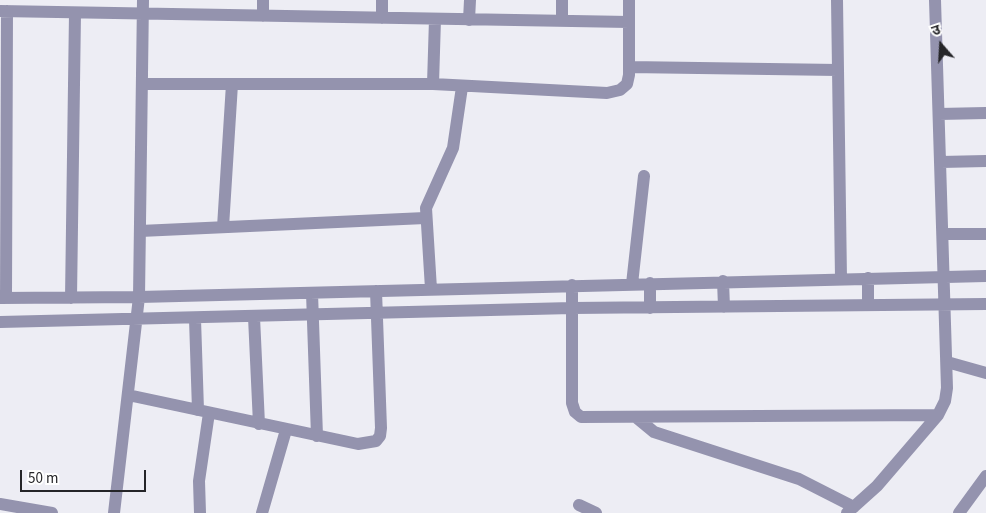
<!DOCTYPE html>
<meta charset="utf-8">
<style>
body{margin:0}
#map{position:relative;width:986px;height:513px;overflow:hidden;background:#ededf4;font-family:"Source Sans 3","Noto Sans Devanagari",sans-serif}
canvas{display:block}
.north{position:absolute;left:916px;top:20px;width:50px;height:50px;-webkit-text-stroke:4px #fff;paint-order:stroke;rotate:341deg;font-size:14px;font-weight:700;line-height:20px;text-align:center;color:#252528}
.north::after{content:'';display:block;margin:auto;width:18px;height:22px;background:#252528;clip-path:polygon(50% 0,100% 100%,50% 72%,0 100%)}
.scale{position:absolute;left:20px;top:470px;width:126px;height:22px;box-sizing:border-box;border:2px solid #252528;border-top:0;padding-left:6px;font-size:15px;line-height:18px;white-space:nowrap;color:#252528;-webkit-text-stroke:4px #fff;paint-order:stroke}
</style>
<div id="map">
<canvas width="986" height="513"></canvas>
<div class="north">उ</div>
<div class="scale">50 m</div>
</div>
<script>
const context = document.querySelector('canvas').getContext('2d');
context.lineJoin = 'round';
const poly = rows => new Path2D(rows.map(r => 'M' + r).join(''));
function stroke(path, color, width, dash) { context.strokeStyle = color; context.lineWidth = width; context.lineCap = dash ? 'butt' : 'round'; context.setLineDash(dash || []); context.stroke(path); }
stroke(poly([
 [837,0,841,278],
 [0,11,629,22,629,0],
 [263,16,263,0],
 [382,18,382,0],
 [469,20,470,0],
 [562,21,562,0],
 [629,67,838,70],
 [142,84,433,84,607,93,620,90,627,84,629,75,629,22],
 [433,84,435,19],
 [939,114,986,113],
 [941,162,986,161],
 [223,227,232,84],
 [140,231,425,218],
 [944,234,986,234],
 [868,278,868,305],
 [723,281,724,307],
 [650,283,650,308],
 [632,284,644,176],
 [572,285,572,403,575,412,581,417,938,415],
 [431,289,426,208,453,148,462,87],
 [312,293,317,436],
 [0,298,139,297,986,276],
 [6,298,7,11],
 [71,298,75,13],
 [254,317,259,424],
 [195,319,198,410],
 [0,322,572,308,986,304],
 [947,362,986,373],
 [128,395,358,444,376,441,380,436,381,428,376,291],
 [637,418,654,432,799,479,854,507],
 [0,504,52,513],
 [579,505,596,513],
 [114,513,139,297,143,0],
 [200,513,199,481,209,413],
 [262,513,286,430],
 [847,513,877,486,938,415,945,401,947,388,935,0],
 [959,513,986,476]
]), '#9493ae', 12);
</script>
